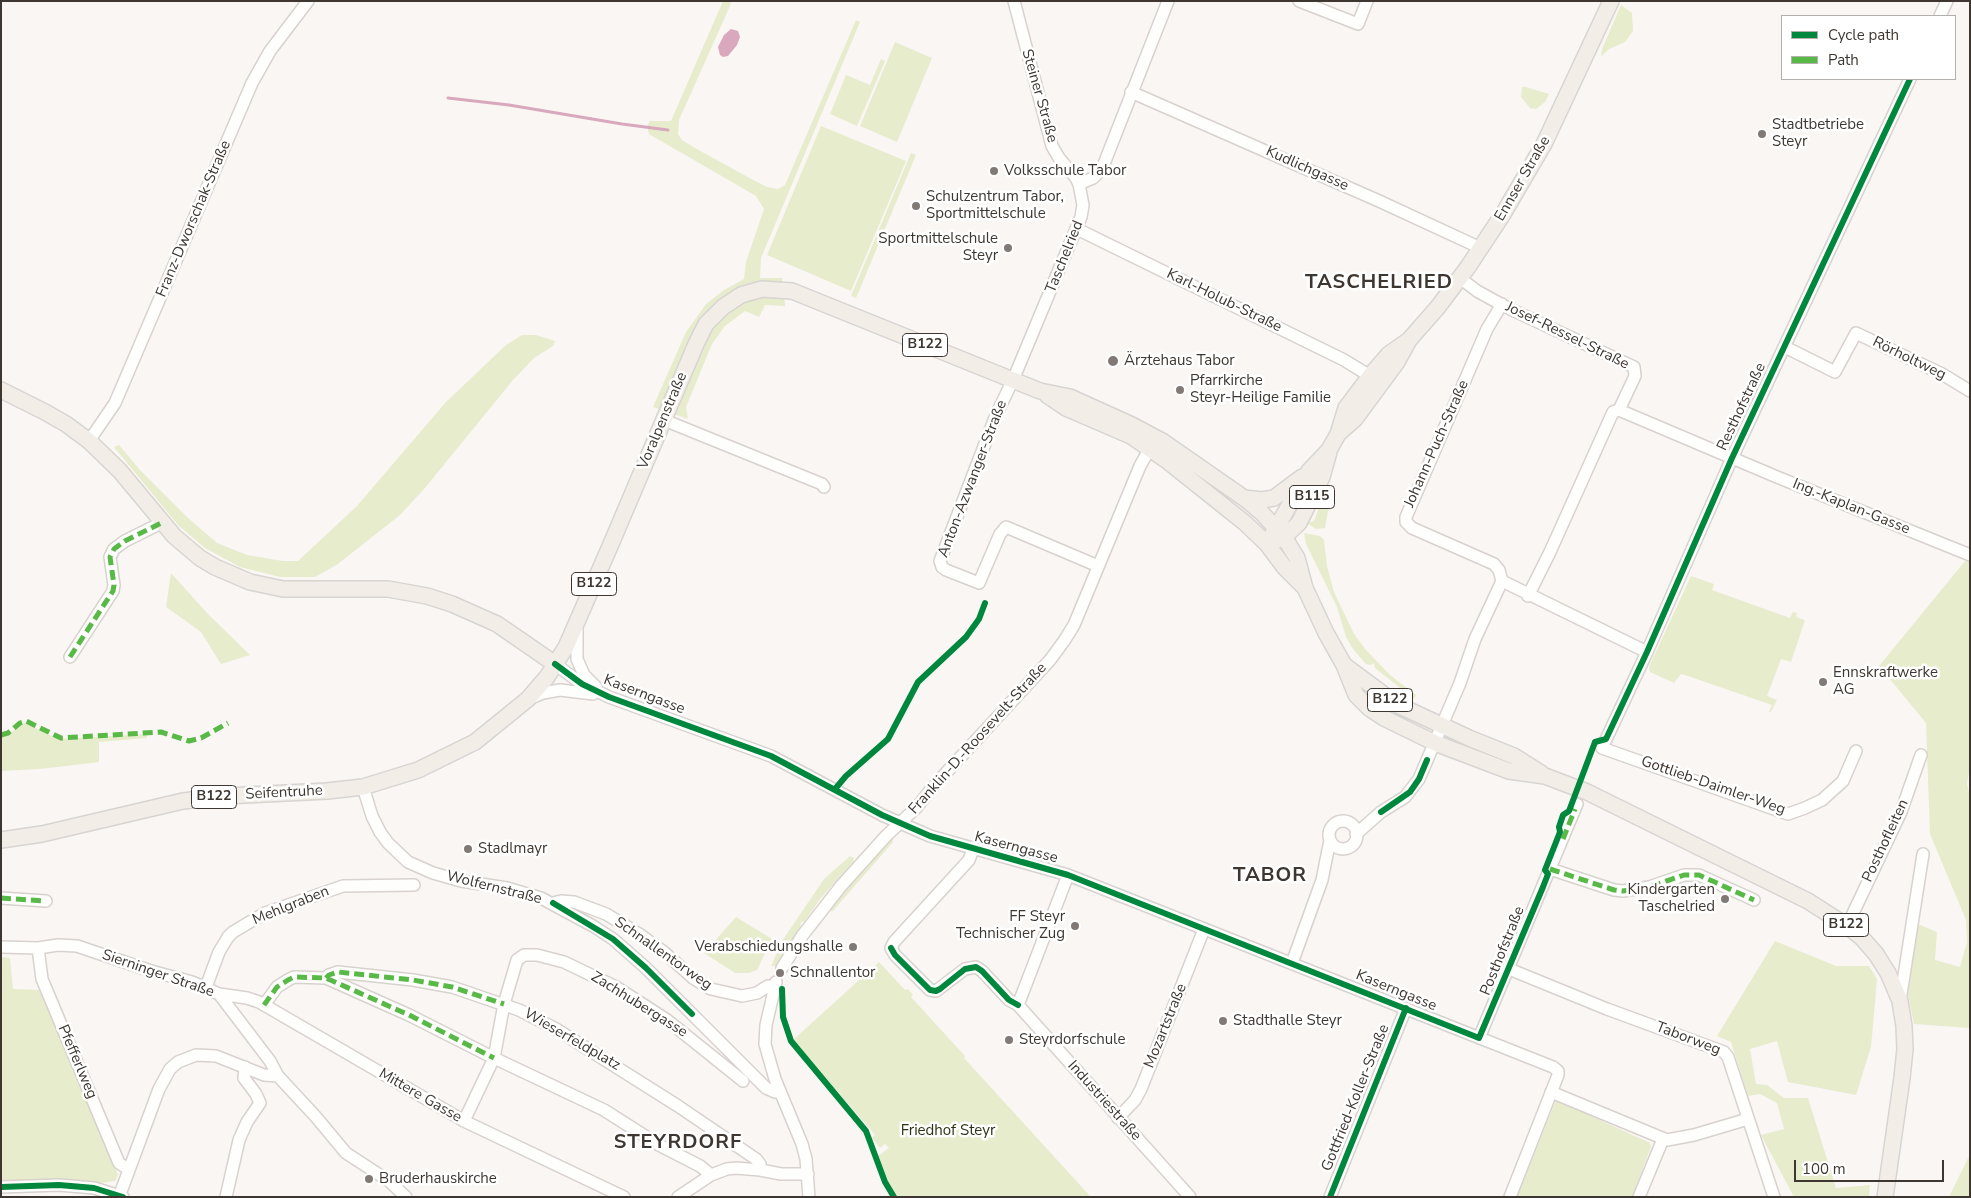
<!DOCTYPE html>
<meta charset="utf-8">
<style>
body{margin:0}
#map{position:relative;width:1971px;height:1198px;overflow:hidden;background:#faf6f4;font-family:"Nunito Sans",sans-serif}
canvas{display:block}
.frame{position:absolute;inset:0;border:2px solid #3e3630;pointer-events:none}
.legend{position:absolute;left:1781px;top:15px;width:175px;height:65px;box-sizing:border-box;background:#fff;border:1px solid #b2afac;margin:0;padding:6px 9px;list-style:none;font-size:15px;color:#3e3630}
.legend li{display:flex;align-items:center;gap:10px;height:25px}
.legend b{width:25px;border:1px solid #b2afac}
.scale{position:absolute;left:1794px;top:1160px;width:150px;height:22px;box-sizing:border-box;border:2px solid #3e3630;border-top:0;padding-left:6px;font-size:15px;line-height:18px;white-space:nowrap;color:#3e3630;-webkit-text-stroke:4px #fff;paint-order:stroke}
</style>
<div id="map">
<canvas width="1971" height="1198"></canvas>
<div class="frame"></div>
<ul class="legend">
<li><b style="height:6px;background:#00873e"></b>Cycle path</li>
<li><b style="height:6px;background:#58b947"></b>Path</li>
</ul>
<div class="scale">100 m</div>
</div>
<script>
const context = document.querySelector('canvas').getContext('2d');
context.lineJoin = 'round';
function paint(path, color) { context.fillStyle = color; context.fill(path, 'evenodd'); }
const poly = rows => new Path2D(rows.map(r => 'M' + r).join(''));
function stroke(path, color, width, dash) { context.strokeStyle = color; context.lineWidth = width; context.lineCap = dash ? 'butt' : 'round'; context.setLineDash(dash || []); context.stroke(path); }
function drawText(font, color, halo, rows, align = 'center') {
  context.font = font + ' "Nunito Sans",sans-serif'; context.lineWidth = 5; context.setLineDash([]); context.textBaseline = 'middle'; context.strokeStyle = halo; context.fillStyle = color; for (const [text, x, y, turn = 0] of rows) {
    context.save(); context.translate(x, y); context.rotate((+turn || 0) * Math.PI / 180); context.textAlign = isNaN(turn) ? turn : align; if (halo) context.strokeText(text, 0, 0); context.fillText(text, 0, 0); context.restore();
  }
}
paint(poly([
 [723,1,731,1,730,6,679,120,678,134,682,140,695,148,755,181,767,187,778,189,785,185,856,20,860,22,761,258,760,278,782,278,785,306,765,305,759,317,745,311,725,326,712,344,686,407,688,419,653,407,686,332,706,304,724,290,744,279,746,262,764,209,756,196,649,134,647,126,650,121,671,121],
 [1621,5,1632,13,1633,31,1625,42,1609,49,1601,57,1602,49],
 [895,42,932,58,897,142,860,126],
 [881,59,885,61,857,126,830,114,846,75,870,85],
 [1522,87,1526,87,1549,94,1545,102,1536,109,1530,108,1521,97],
 [821,126,906,161,851,291,767,255],
 [911,153,916,155,856,298,851,296],
 [522,335,536,335,555,341,553,346,534,358,513,380,425,488,400,515,338,564,315,577,280,577,240,567,205,548,178,525,114,447,119,445,140,470,188,518,217,543,247,555,283,561,298,561,357,506,446,402,506,345],
 [1332,490,1325,528,1316,529,1307,523,1314,521,1318,511,1317,505],
 [1304,533,1320,536,1324,540,1327,566,1334,592,1354,634,1366,650,1390,675,1416,695,1414,699,1375,668,1374,663,1370,665,1366,664,1353,649,1346,637,1337,607,1306,544],
 [1970,555,1970,766,1967,784,1970,795,1970,1028,1914,1024,1908,994,1918,924,1937,932,1935,960,1960,967,1967,942,1966,920,1930,834,1926,723,1879,666],
 [171,573,208,614,250,655,221,664,201,632,166,607],
 [1691,576,1714,584,1712,590,1790,618,1793,612,1797,613,1796,617,1805,620,1791,662,1781,659,1767,696,1777,700,1771,712,1769,712,1772,705,1685,675,1681,674,1674,683,1650,672,1649,667,1653,658],
 [25,723,56,738,63,739,147,734,147,738,99,742,99,762,40,769,1,771,1,736,8,734],
 [893,838,893,842,832,912,829,908],
 [850,856,854,858,853,862,820,899,804,922,802,921,800,925,801,926,786,949,778,966,771,966,782,941,824,879],
 [736,917,772,939,757,970,749,973,735,973,704,953],
 [1775,941,1836,966,1869,966,1877,979,1871,1047,1856,1095,1788,1082,1777,1041,1750,1049,1756,1084,1767,1085,1784,1098,1808,1098,1836,1188,1870,1185,1869,1197,1794,1197,1761,1135,1784,1129,1777,1103,1760,1094,1748,1096,1731,1042,1717,1036],
 [1,957,10,958,13,989,43,990,52,1018,118,1175,115,1181,96,1184,51,1179,1,1183],
 [879,962,905,990,908,989,913,995,911,997,965,1056,964,1058,1091,1197,897,1197,886,1180,878,1156,889,1148,885,1144,880,1148,872,1138,875,1135,793,1040],
 [1556,1100,1650,1143,1651,1147,1632,1197,1517,1197],
 [1970,1154,1970,1197,1949,1197]
]), '#e7eccd');
paint(poly([
 [731,29,738,31,740,37,737,45,728,56,723,57,720,55,718,47,724,35]
]), '#d9a8bd');
stroke(poly([
 [448,98,509,105,622,124,668,130]
]), '#d9a8bd', 3);
const minor = poly([
 [1014,1,1052,146,1059,158,1076,178,1079,184,1083,205,1081,217,1013,380,996,415,940,561,942,567,946,570,979,583,1000,534,1006,527,1098,566],
 [1299,1,1358,24,1367,1],
 [1940,16,1947,1],
 [1131,92,1379,201,1472,244,1481,249],
 [1079,184,1093,178,1102,169,1168,1],
 [1077,229,1344,360,1370,376],
 [1460,278,1477,291,1506,307,1634,367,1635,376,1619,410],
 [1785,347,1835,372,1856,333,1942,374,1970,391],
 [1619,410,1777,477,1970,555],
 [664,420,822,484,824,487],
 [89,441,115,403,252,83,270,51,308,1],
 [1502,581,1499,570,1494,564,1412,528,1406,522,1406,517,1487,329,1502,304],
 [1502,581,1647,652],
 [1528,596,1550,552,1613,412,1619,410],
 [577,627,577,659,584,675,596,687],
 [70,657,113,591,114,585,110,557,114,549,125,541,161,523],
 [555,664,582,684,609,697,771,756,882,815,930,836,1068,875,1553,1067,1558,1071,1558,1075,1510,1197],
 [531,698,543,693,560,690,593,694],
 [1856,751,1843,781,1822,800,1805,808,1788,814,1602,748,1647,652,1732,458,1910,79],
 [363,787,372,816,380,832,388,843,408,862,433,873,461,881,507,888,541,898,593,926,613,939,646,968,766,1088,775,1092,780,1092],
 '1329 835a14 14 0 1 1 28 0a14 14 0 1 1-28 0Z',
 [1356,834,1381,812,1405,797,1419,779,1460,683,1475,639,1502,581],
 [973,849,969,860,894,942,891,948,895,955,930,990,936,991,965,969,976,967,982,971,1009,1000,1018,1005,1190,1197],
 [1550,869,1614,890,1623,891,1649,887,1684,875,1699,875,1754,900],
 [1,898,46,901],
 [553,903,561,901,574,902,606,914,639,934,665,953,693,978,711,989,742,996,757,993,768,986,774,987],
 [1847,926,1901,812,1921,755],
 [1,947,38,948,58,945,77,946,151,971,192,982,219,994,270,1061,278,1076,316,1117,346,1153,389,1181,406,1197],
 [38,948,42,979,119,1163,128,1169],
 [1292,963,1322,880,1330,840],
 [782,968,802,936,841,886,886,836,917,807,932,788,1050,660,1064,641,1074,625,1140,466,1150,448],
 [1509,969,1607,1009,1724,1052,1728,1057,1774,1197],
 [326,978,329,975,338,972,413,980,452,987,519,1010,556,1029,678,1106,756,1159,760,1164,760,1170],
 [776,982,766,1025,765,1044,775,1079,802,1144,806,1159,809,1197],
 [206,987,219,952,228,937,233,932,265,913,343,886,414,885],
 [219,994,247,998,259,1002,464,1121,624,1197],
 [1900,1001,1923,854],
 [264,1005,277,987,288,980,294,977,326,978,409,1015,494,1058,604,1110,659,1145,700,1166,711,1175],
 [1018,1005,1068,875],
 [1479,1038,1577,804],
 [1551,1092,1667,1140,1694,1135,1748,1119],
 [1118,1118,1135,1100,1141,1089,1204,929],
 [464,1121,494,1058,504,1004,517,960,524,955,537,955,564,962,616,987,667,1020,743,1081],
 [1,1187,59,1185,94,1188,123,1197],
 [119,1197,159,1089,170,1069,178,1062,196,1055,216,1056,264,1075,278,1076],
 [226,1197,239,1140,247,1122,260,1103,256,1094,244,1078,245,1067],
 [678,1197,711,1175,727,1169,736,1168,760,1170,781,1174,808,1174],
 [1330,1197,1406,1008],
 [1639,1197,1663,1139]
]);
const major = poly([
 [1,390,45,412,66,424,89,441,120,471,174,536,200,558,215,567,250,582,283,589,388,589,427,596,452,604,497,624,555,664],
 [1047,395,1066,408,1131,436,1166,460,1245,523,1267,544,1285,568,1304,587],
 [1338,434,1355,419,1397,362,1408,342],
 [1244,498,1262,500,1274,498,1302,477],
 [1275,541,1284,537,1299,523,1322,477,1329,452],
 [1267,544,1309,471,1329,450,1338,434,1346,408,1370,376,1389,354,1409,340,1438,307,1468,267,1503,214,1544,144,1611,1],
 [1344,665,1398,705,1469,738,1514,756,1541,773],
 [1,840,42,834,183,801,225,796,327,791,363,787,418,770,475,742,528,699,547,677,566,647,611,544,696,344,706,324,723,307,741,295,762,289,792,291,1040,391,1070,397,1132,425,1162,441,1244,498,1261,512,1284,537,1297,558,1305,588,1326,633,1344,665,1356,695,1369,708,1384,718,1435,743,1509,771,1545,776,1587,792,1808,901,1847,926,1862,938,1876,954,1888,973,1900,1001,1904,1026,1905,1049,1902,1078,1885,1197]
]);
stroke(minor, '#d8d2ce', 14);
stroke(major, '#d7d4d2', 18);
stroke(minor, '#fefefd', 11);
stroke(major, '#f2eee7', 15);
stroke(poly([
 [70,657,113,591,114,585,110,557,114,549,125,541,161,523],
 [1,735,8,733,20,723,26,721,61,738,161,732,189,741,201,738,228,723],
 [1563,839,1575,809],
 [1550,869,1614,890,1623,891,1649,887,1684,875,1699,875,1754,900],
 [1,898,46,901],
 [326,978,329,975,338,972,413,980,452,987,504,1004],
 [264,1005,277,987,288,980,294,977,326,978,409,1015,494,1058]
]), '#58b947', 5, [10, 5]);
stroke(poly([
 [555,664,582,684,609,697,771,756,882,815,930,836,1068,875,1479,1038,1543,887,1548,874,1545,870,1560,832,1559,827,1563,815,1569,811,1595,742],
 [1595,742,1606,739,1647,652,1732,458,1910,79],
 [835,789,846,776,888,739,918,682,966,637,979,619,985,603],
 [1381,812,1410,792,1419,779,1427,760],
 [553,903,613,939,646,968,692,1014],
 [891,948,895,955,930,990,936,991,940,989,965,969,976,967,982,971,1009,1000,1018,1005],
 [782,989,783,1017,791,1041,866,1131,885,1182,894,1197],
 [1,1187,59,1185,94,1188,123,1197],
 [1330,1197,1406,1008]
]), '#00873e', 6);
for (const [x, y, r, color] of [
 [1762,134,5,"#807975"],
 [994,171,5,"#807975"],
 [916,206,5,"#807975"],
 [1008,248,5,"#807975"],
 [1113,361,6,"#807975"],
 [1180,390,5,"#807975"],
 [1823,682,5,"#807975"],
 [468,849,5,"#807975"],
 [1725,899,5,"#807975"],
 [1075,926,5,"#807975"],
 [853,947,5,"#807975"],
 [780,973,5,"#807975"],
 [1223,1021,5,"#807975"],
 [1009,1040,5,"#807975"],
 [369,1179,5,"#807975"]
]) { const dot = new Path2D(); dot.arc(x, y, r, 0, 2 * Math.PI); context.fillStyle = color; context.fill(dot); stroke(dot, '#fff', 2); }
for (const [x, y, w] of [
 [925,345,45],
 [1312,497,45],
 [594,584,45],
 [1390,700,45],
 [214,797,45],
 [1846,925,45]
]) { const box = new Path2D(); box.roundRect(x - w / 2, y - 11.5, w, 23, 4); context.fillStyle = '#fff'; context.fill(box); stroke(box, '#3e3630', 1); }
drawText('bold 14px', '#3e3630', null, [
 ["B122",925,345],
 ["B115",1312,497],
 ["B122",594,584],
 ["B122",1390,700],
 ["B122",214,797],
 ["B122",1846,925]
]);
drawText('15px', '#3e3630', '#fff', [
 ["Steiner Straße",1039,96,74],
 ["Kudlichgasse",1307,169,24],
 ["Ennser Straße",1523,179,-60],
 ["Franz-Dworschak-Straße",194,219,-67],
 ["Taschelried",1065,257,-68],
 ["Karl-Holub-Straße",1224,301,26],
 ["Josef-Ressel-Straße",1567,336,26],
 ["Rörholtweg",1909,359,26],
 ["Resthofstraße",1742,407,-65],
 ["Voralpenstraße",663,421,-67],
 ["Johann-Puch-Straße",1437,444,-66],
 ["Anton-Azwanger-Straße",973,479,-69],
 ["Ing.-Kaplan-Gasse",1851,507,22],
 ["Kaserngasse",644,695,21],
 ["Franklin-D.-Roosevelt-Straße",978,739,-48],
 ["Gottlieb-Daimler-Weg",1713,786,19],
 ["Seifentruhe",284,793,-3],
 ["Posthofleiten",1886,841,-65],
 ["Kaserngasse",1016,848,15],
 ["Wolfernstraße",494,888,14],
 ["Mehlgraben",291,906,-22],
 ["Posthofstraße",1503,951,-68],
 ["Schnallentorweg",663,954,35],
 ["Sierninger Straße",158,974,19],
 ["Kaserngasse",1396,991,22],
 ["Zachhubergasse",639,1005,32],
 ["Mozartstraße",1166,1026,-68],
 ["Taborweg",1688,1039,21],
 ["Wieserfeldplatz",572,1040,30],
 ["Pfefferlweg",77,1062,67],
 ["Mittere Gasse",420,1096,30],
 ["Gottfried-Koller-Straße",1356,1098,-68],
 ["Industriestraße",1104,1101,48]
]);
drawText('15px', '#3e3630', '#fff', [
 ["Stadtbetriebe",1772,125],
 ["Steyr",1772,142],
 ["Volksschule Tabor",1004,171],
 ["Schulzentrum Tabor,",926,197],
 ["Sportmittelschule",926,214],
 ["Sportmittelschule",998,239,"right"],
 ["Steyr",998,256,"right"],
 ["Ärztehaus Tabor",1124,361],
 ["Pfarrkirche",1190,381],
 ["Steyr-Heilige Familie",1190,398],
 ["Ennskraftwerke",1833,673],
 ["AG",1833,690],
 ["Stadlmayr",478,849],
 ["Kindergarten",1715,890,"right"],
 ["Taschelried",1715,907,"right"],
 ["FF Steyr",1065,917,"right"],
 ["Technischer Zug",1065,934,"right"],
 ["Verabschiedungshalle",843,947,"right"],
 ["Schnallentor",790,973],
 ["Stadthalle Steyr",1233,1021],
 ["Steyrdorfschule",1019,1040],
 ["Bruderhauskirche",379,1179]
], 'left');
drawText('15px', '#2d3213', '#fff', [
 ["Friedhof Steyr",948,1131]
]);
context.letterSpacing = '1px';
drawText('bold 20px', '#3e3630', '#fff', [
 ["TASCHELRIED",1379,283],
 ["TABOR",1270,876],
 ["STEYRDORF",678,1143]
]);
context.letterSpacing = '0px';
</script>
